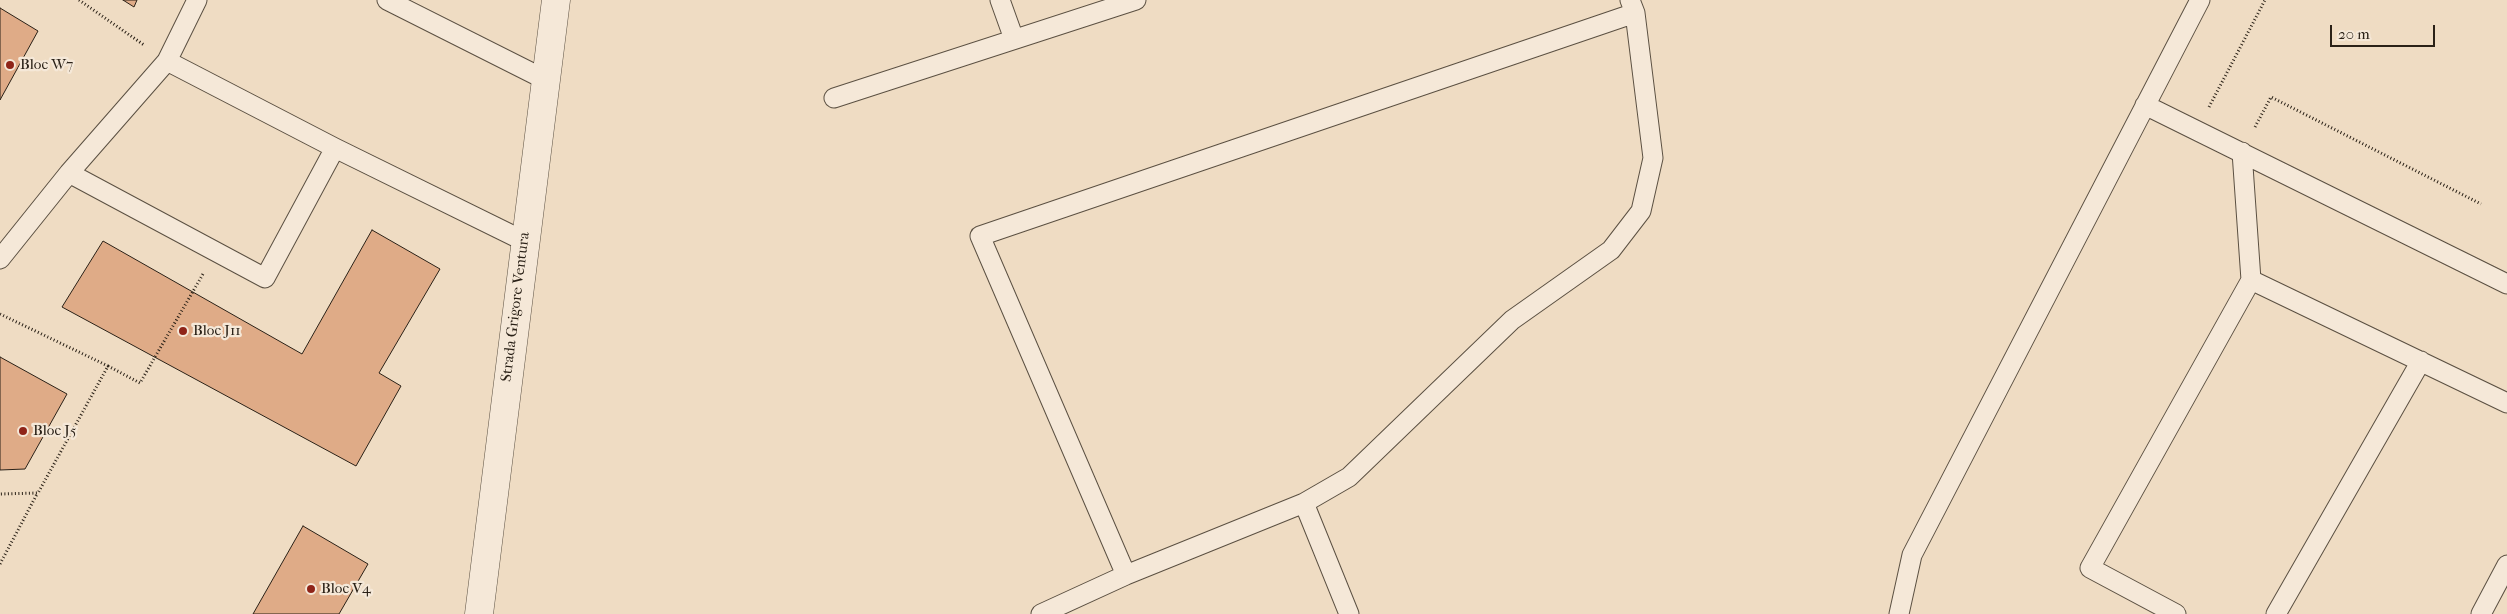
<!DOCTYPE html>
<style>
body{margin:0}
#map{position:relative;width:2507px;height:614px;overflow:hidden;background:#efdcc3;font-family:"IM FELL French Canon",serif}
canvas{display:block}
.scale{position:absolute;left:2330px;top:25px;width:105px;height:22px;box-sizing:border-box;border:2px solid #2a2117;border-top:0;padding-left:6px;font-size:15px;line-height:18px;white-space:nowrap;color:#2a2117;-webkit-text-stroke:4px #f5e8d8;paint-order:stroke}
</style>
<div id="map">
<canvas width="2507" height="614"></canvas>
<div class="scale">20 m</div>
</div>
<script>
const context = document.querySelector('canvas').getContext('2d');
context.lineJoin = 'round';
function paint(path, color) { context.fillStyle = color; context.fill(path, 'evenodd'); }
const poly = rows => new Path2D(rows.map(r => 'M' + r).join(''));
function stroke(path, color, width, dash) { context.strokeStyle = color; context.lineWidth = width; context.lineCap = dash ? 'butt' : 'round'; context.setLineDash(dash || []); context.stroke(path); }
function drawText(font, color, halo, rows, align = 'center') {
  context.font = font + ' "IM FELL French Canon",serif'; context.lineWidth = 4.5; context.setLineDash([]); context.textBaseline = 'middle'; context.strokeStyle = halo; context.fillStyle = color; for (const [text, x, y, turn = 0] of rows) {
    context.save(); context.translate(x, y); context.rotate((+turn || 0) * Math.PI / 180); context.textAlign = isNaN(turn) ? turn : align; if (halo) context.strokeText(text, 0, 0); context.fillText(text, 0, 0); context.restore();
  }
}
const building = poly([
 [123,0,137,0,134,7,123,0],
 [0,8,38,31,0,100,0,8],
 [372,230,440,269,379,373,401,386,356,466,62,307,103,241,302,354,372,230],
 [0,357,67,394,25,469,0,470,0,357],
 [303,526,368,564,339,614,253,614,303,526]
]);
paint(building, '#dfab87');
stroke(building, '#2a2117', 1);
const service = poly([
 [387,0,546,80],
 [1000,0,1014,39],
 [167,61,197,0],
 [834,98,1136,0],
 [2145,105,2507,284],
 [2242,152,2251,280,2507,403],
 [69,173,265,278,335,148],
 [0,259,69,173,167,61,335,148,524,241],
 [1304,503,1349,614],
 [1126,575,980,236,1635,13],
 [1041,614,1126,575,1304,503,1349,477,1512,320,1611,250,1641,211,1653,158,1635,13,1630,0],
 [1899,614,1912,555,2200,0],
 [2176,614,2090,568,2251,280],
 [2276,614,2421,361],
 [2481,614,2507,565]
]);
const tertiary = poly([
 [479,614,556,0]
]);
stroke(service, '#5b5042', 21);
stroke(tertiary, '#5b5042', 29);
stroke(poly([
 [79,0,144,45],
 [2209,107,2265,0],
 [2255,127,2271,97,2481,204],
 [0,314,108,366,38,493,0,494],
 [108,366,140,383,203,274],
 [0,564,37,494]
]), '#2a2117', 3, [1, 2.5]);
stroke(service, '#f5e8d8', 19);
stroke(tertiary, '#f5e8d8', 28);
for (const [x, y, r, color] of [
 [10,65,5,"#8f2418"],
 [183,331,5,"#8f2418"],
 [23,431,5,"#8f2418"],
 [311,589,5,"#8f2418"]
]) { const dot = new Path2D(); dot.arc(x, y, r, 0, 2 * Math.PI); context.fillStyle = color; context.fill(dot); stroke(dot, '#f5e8d8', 2); }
drawText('15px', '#2a2117', '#f5e8d8', [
 ["Bloc W7",20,65],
 ["Bloc J11",193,331],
 ["Bloc J5",33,431],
 ["Bloc V4",321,589]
], 'left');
drawText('15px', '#2a2117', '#f5e8d8', [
 ["Strada Grigore Ventura",516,307,-83]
]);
</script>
